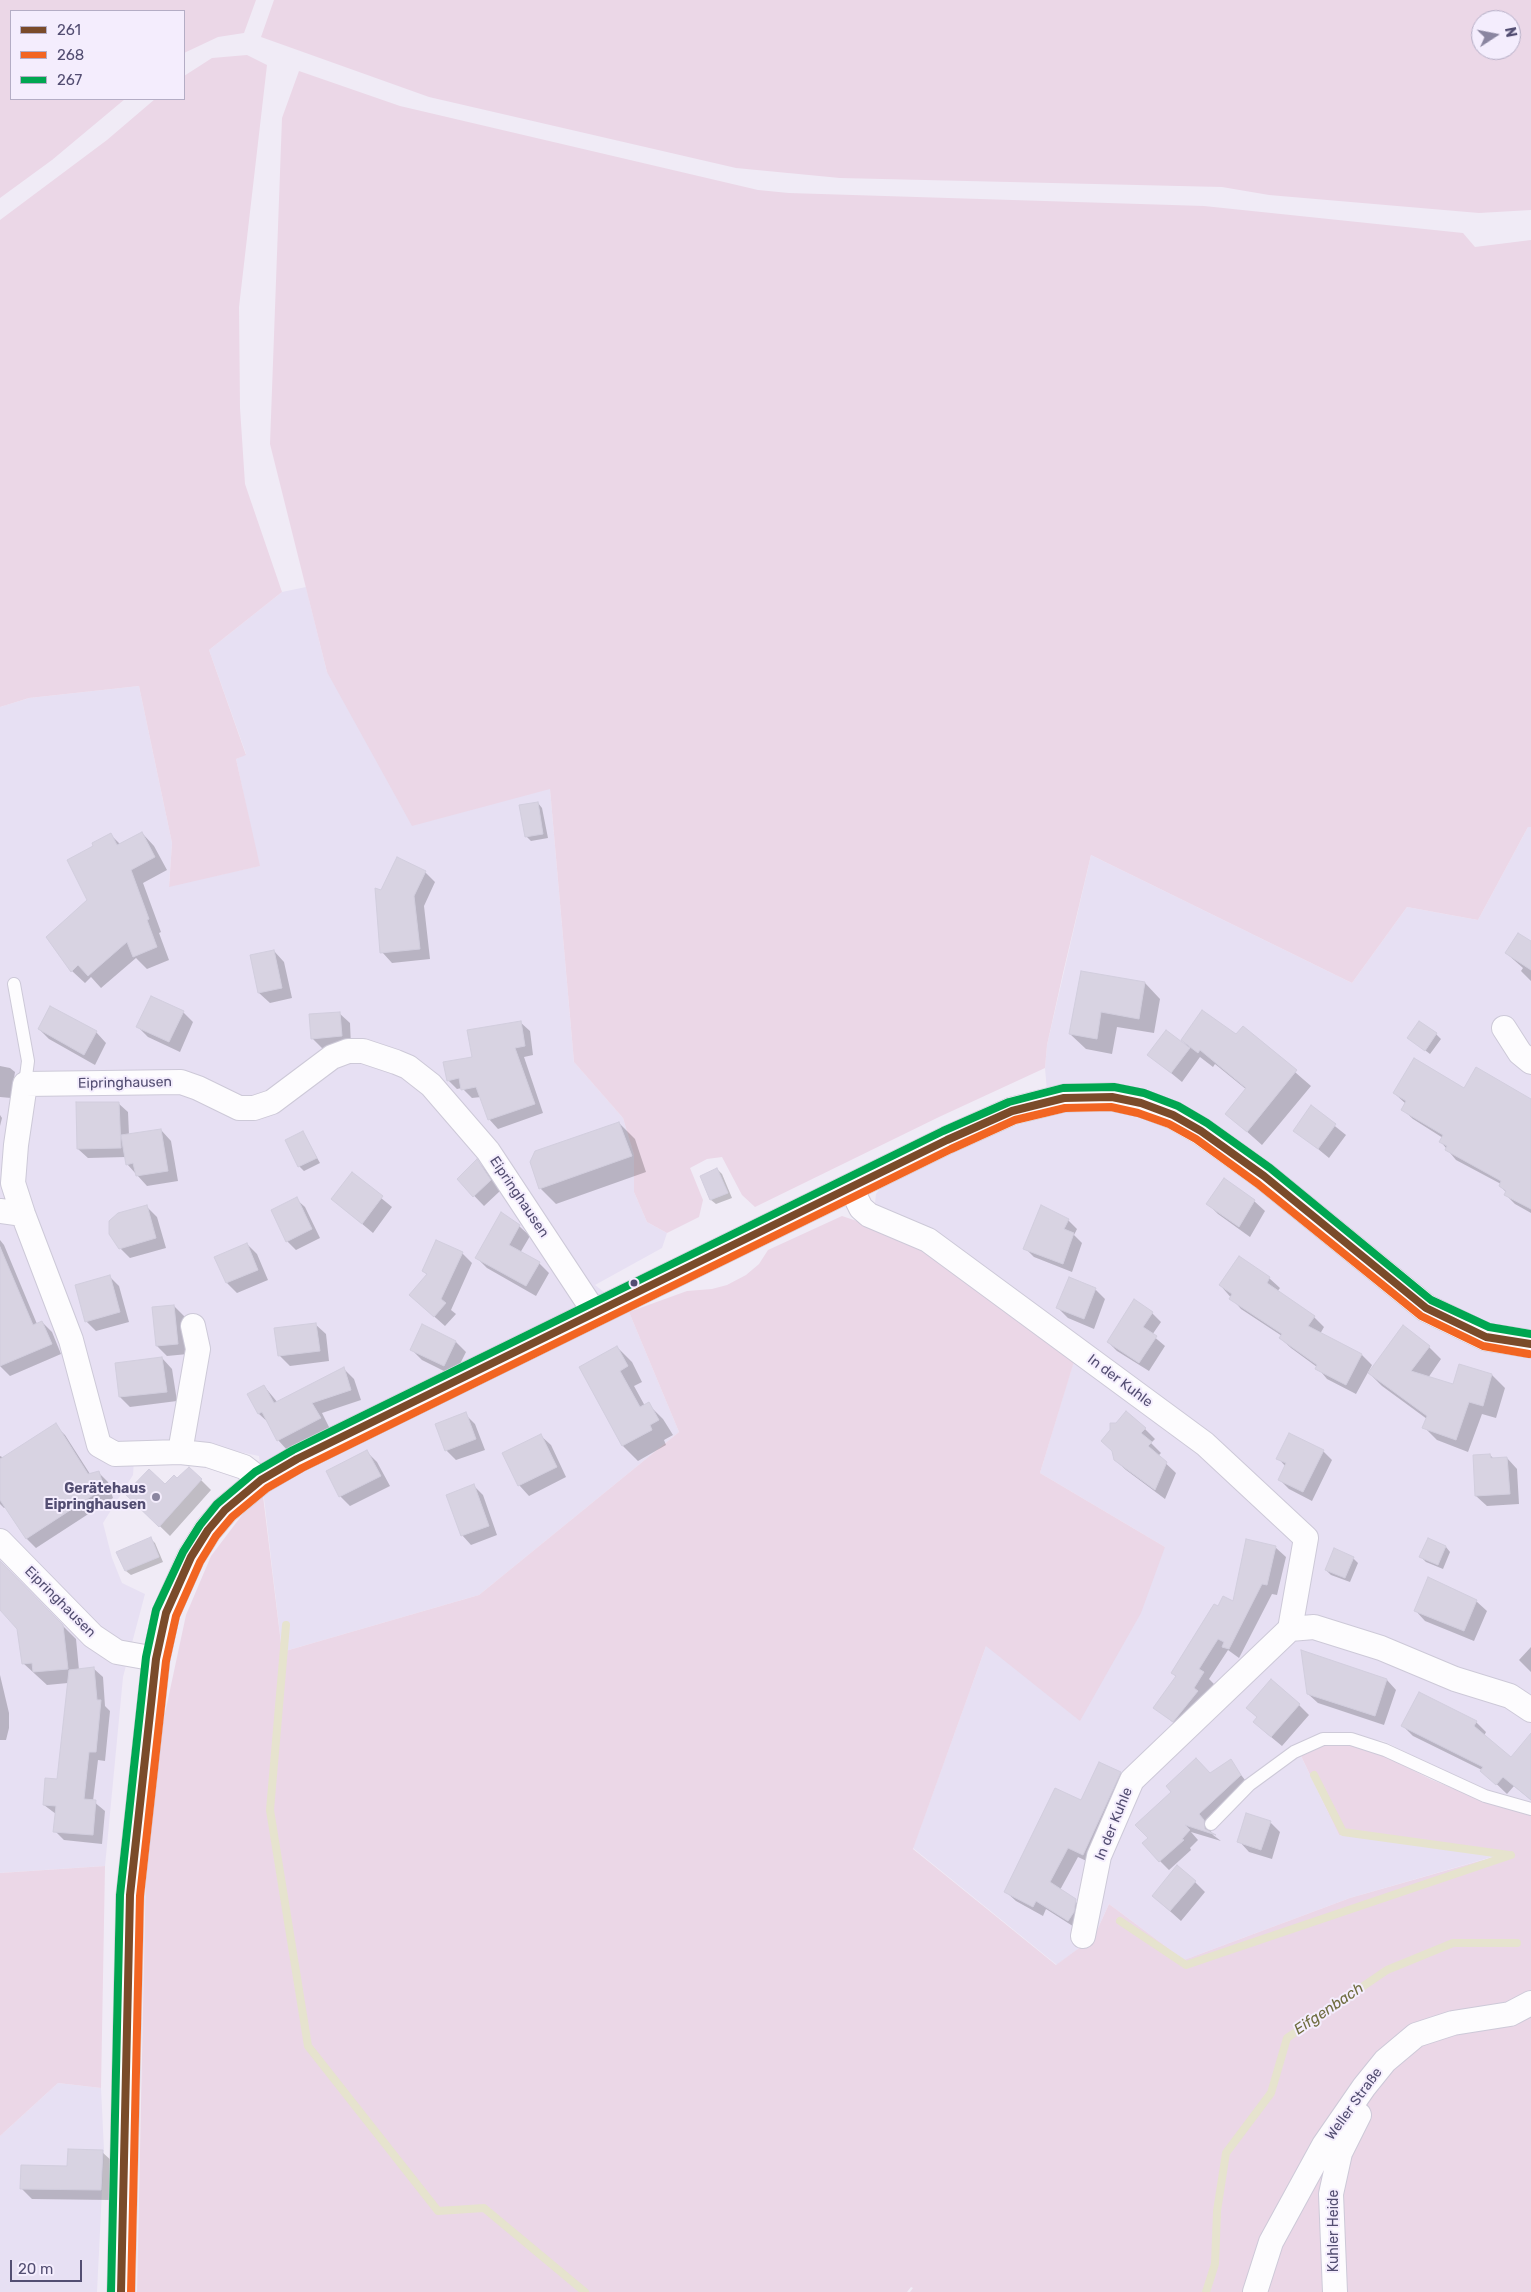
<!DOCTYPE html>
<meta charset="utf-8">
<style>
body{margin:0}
#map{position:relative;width:1531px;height:2292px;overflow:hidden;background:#f0ebf6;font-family:Rubik,sans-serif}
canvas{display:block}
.legend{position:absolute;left:10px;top:10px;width:175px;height:90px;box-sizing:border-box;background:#f4edfd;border:1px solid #b4adc5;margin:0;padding:6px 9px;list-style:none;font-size:15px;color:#534e72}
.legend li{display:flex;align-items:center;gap:10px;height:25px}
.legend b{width:25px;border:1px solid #b4adc5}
.north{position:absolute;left:1471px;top:10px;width:50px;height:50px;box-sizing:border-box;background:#f4edfd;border:1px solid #b4adc5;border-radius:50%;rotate:79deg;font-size:14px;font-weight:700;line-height:20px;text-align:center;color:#534e72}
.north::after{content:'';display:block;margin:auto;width:18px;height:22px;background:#8a85a0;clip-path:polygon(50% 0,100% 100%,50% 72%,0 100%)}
.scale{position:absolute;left:10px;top:2260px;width:72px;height:22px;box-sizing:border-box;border:2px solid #534e72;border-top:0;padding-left:6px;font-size:15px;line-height:18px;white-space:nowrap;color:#534e72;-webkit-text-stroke:4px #f4edfd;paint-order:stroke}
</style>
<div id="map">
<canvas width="1531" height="2292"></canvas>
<ul class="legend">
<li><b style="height:6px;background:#7a4b2a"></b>261</li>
<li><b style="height:6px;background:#f26522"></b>268</li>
<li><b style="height:6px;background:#00a651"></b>267</li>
</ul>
<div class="north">N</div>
<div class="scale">20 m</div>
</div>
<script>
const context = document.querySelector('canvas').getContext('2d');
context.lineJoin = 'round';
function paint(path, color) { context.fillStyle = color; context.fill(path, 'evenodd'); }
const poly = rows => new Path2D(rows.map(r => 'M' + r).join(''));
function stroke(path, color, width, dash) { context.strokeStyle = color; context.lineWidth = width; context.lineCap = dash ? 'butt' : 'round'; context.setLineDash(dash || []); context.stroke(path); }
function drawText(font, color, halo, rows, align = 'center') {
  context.font = font + ' Rubik,sans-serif'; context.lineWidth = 4; context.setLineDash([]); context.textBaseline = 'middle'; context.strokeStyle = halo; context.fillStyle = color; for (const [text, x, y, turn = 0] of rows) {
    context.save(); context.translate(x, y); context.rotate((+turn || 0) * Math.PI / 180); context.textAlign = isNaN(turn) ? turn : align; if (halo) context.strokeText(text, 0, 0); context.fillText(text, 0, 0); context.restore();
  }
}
paint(poly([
 [306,587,327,672,550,789,574,1062,623,1118,634,1155,634,1192,647,1222,667,1233,662,1248,595,1285,629,1312,679,1432,479,1595,282,1652,259,1456,196,1443,135,1446,133,1475,103,1523,112,1558,122,1583,145,1594,123,1677,105,1866,0,1873,0,707,29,698,139,686,172,843,169,886,259,866,236,759,246,754,209,650,282,592],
 [1528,827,1531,827,1531,1804,1481,1789,1383,1741,1329,1732,1297,1748,1339,1835,1499,1855,1350,1898,1184,1960,1109,1904,1094,1937,1057,1965,913,1848,986,1646,1165,1547,1040,1473,1078,1347,878,1209,875,1203,876,1194,881,1187,958,1150,1003,1130,1049,1115,1045,1068,1047,1045,1091,855,1352,983,1407,907,1478,920],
 [58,2083,101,2088,104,2150,97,2292,0,2292,0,2136]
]), '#e7e0f3');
paint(poly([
 [0,0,256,0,244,33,218,37,184,53,184,11,11,11,11,99,125,99,52,160,0,198],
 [274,0,1531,0,1531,210,1479,213,1269,195,1222,187,840,178,736,168,429,97,261,37],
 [1481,20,1511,20,1511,50,1481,50],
 [247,55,267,65,239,307,240,408,245,484,282,592,209,650,246,755,236,759,260,866,169,887,172,843,139,686,29,698,0,707,0,220,107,140,155,99,184,99,184,76,212,58],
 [299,71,400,106,758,190,789,193,1204,206,1463,233,1475,247,1531,240,1531,827,1528,827,1478,920,1407,907,1352,983,1091,855,1063,973,1047,1045,1045,1068,939,1117,755,1207,742,1195,722,1157,707,1159,690,1168,703,1200,699,1217,667,1233,647,1222,634,1192,634,1155,623,1118,574,1062,550,789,412,826,327,672,270,444,282,118],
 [842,1216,902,1236,1076,1355,1040,1473,1165,1547,1141,1613,1080,1721,986,1646,913,1849,1056,1965,1094,1937,1109,1904,1184,1960,1350,1898,1497,1856,1339,1835,1301,1756,1326,1745,1350,1744,1385,1756,1430,1779,1484,1801,1531,1813,1531,2292,910,2292,913,2288,911,2287,907,2292,137,2292,146,1868,158,1746,186,1615,211,1556,242,1515,263,1496,282,1652,479,1595,679,1432,629,1312,687,1291,712,1289,727,1285,746,1275,759,1264,768,1250],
 [105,1866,101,2088,58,2083,0,2136,0,1873]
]), '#ebd7e7');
paint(poly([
 [538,803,542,808,548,838,531,841,526,836],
 [142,833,154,846,167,870,143,883,161,932,159,933,169,960,147,969,136,958,101,988,91,977,85,983,72,971,89,900,95,847,110,834,120,844],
 [425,872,435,882,424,906,430,959,392,963,382,952,382,892],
 [1531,943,1531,981,1521,971,1523,968,1506,953],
 [274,951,284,962,292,998,270,1003,259,993],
 [1145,983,1160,999,1154,1033,1117,1027,1112,1054,1086,1049,1070,1034,1074,1008],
 [183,1012,193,1022,180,1052,148,1037,138,1027],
 [339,1013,350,1023,351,1046,322,1048,312,1038],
 [520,1022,530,1031,533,1055,524,1057,543,1113,498,1129,489,1119,481,1097,472,1098,462,1088,457,1089,448,1080],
 [1243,1027,1311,1086,1262,1145,1227,1114,1247,1090,1215,1064,1213,1067,1200,1057,1182,1082,1149,1055,1188,1048,1182,1040,1236,1036],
 [39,1029,96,1032,106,1043,95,1065,49,1039],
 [1436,1034,1441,1039,1430,1054,1409,1038],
 [0,1066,10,1068,15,1072,11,1098,0,1097],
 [1464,1090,1531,1101,1531,1213,1515,1204,1505,1194,1507,1193,1500,1186,1501,1184,1456,1160,1441,1142,1443,1138,1413,1119,1403,1110,1406,1104,1394,1093],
 [118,1103,128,1112,129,1135,161,1130,171,1141,178,1181,147,1186,127,1164,126,1157,88,1158,78,1149],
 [1311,1107,1346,1135,1329,1158,1295,1130],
 [0,1115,2,1118,0,1126],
 [619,1123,635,1139,646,1172,556,1204,540,1188],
 [303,1133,320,1163,304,1171,299,1166],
 [477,1161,487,1171,500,1191,484,1206,458,1179],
 [717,1169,722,1174,732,1198,716,1204,711,1200,701,1176],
 [352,1174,392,1207,373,1233,336,1202],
 [296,1199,305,1207,320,1238,296,1250,287,1241],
 [1254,1201,1265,1211,1250,1237,1218,1214,1208,1204],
 [147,1207,157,1217,166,1248,130,1258,120,1248],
 [1068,1220,1077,1229,1074,1235,1082,1243,1072,1272,1034,1257,1025,1248],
 [519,1226,530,1236,520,1253,539,1263,549,1273,536,1296,487,1268,477,1258],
 [0,1240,4,1245,37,1324,42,1322,52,1332,61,1354,10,1376,0,1366],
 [247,1244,257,1254,268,1280,237,1293,227,1283],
 [462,1253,472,1263,451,1310,456,1314,445,1326,410,1295,428,1275,423,1271],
 [109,1276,119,1286,129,1322,96,1331,86,1321],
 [1269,1278,1280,1288,1277,1292,1314,1317,1324,1327,1320,1334,1362,1355,1372,1365,1356,1394,1327,1379,1317,1367,1291,1348,1280,1338,1282,1336,1241,1309,1220,1285],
 [1095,1289,1105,1299,1094,1329,1068,1318,1058,1308],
 [174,1306,184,1316,188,1354,167,1356,157,1346],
 [1152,1313,1161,1322,1152,1335,1165,1346,1149,1371,1117,1351,1108,1342],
 [315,1324,326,1334,329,1361,290,1366,280,1356,276,1329],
 [456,1342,466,1352,454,1376,422,1360,412,1350],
 [617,1347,632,1362,642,1382,634,1386,645,1406,648,1404,663,1419,673,1435,664,1440,666,1445,638,1461,623,1446,581,1367],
 [1429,1347,1441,1359,1428,1378,1454,1386,1460,1366,1492,1375,1505,1388,1496,1418,1482,1414,1468,1452,1437,1440,1424,1427,1427,1419,1382,1386,1369,1373],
 [162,1358,172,1369,177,1401,130,1407,120,1397,116,1364],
 [344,1369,354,1379,361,1400,322,1413,330,1429,288,1451,278,1440,270,1424,259,1414,249,1394,264,1386,278,1403],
 [465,1414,475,1424,485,1450,456,1460,446,1450],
 [55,1425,65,1435,90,1474,98,1472,108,1482,113,1498,36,1548,26,1538,6,1507,4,1508,0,1504,0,1456,4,1458],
 [1145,1429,1155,1439,1151,1443,1161,1453,1158,1456,1176,1473,1165,1499,1126,1470,1115,1460,1114,1452],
 [540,1435,551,1445,566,1477,529,1496,519,1485],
 [1323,1451,1332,1460,1312,1501,1289,1489,1280,1480,1286,1467,1278,1458],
 [367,1452,377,1462,390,1486,350,1506,340,1496],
 [1490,1455,1494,1459,1507,1458,1517,1469,1519,1504,1487,1506,1476,1496],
 [177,1480,201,1480,211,1490,170,1536,127,1494,165,1486],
 [474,1486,483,1495,497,1535,471,1545,462,1535],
 [150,1538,155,1543,163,1562,131,1575,126,1571],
 [1275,1547,1286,1557,1277,1595,1272,1594,1239,1658,1228,1650,1209,1679,1214,1684,1184,1731,1155,1708,1177,1677,1172,1673,1218,1608,1233,1603],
 [1446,1547,1450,1552,1443,1569,1426,1562,1421,1557],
 [1353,1558,1358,1563,1350,1582,1331,1575,1326,1570],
 [1,1564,76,1639,79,1670,93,1668,103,1677,105,1706,110,1711,105,1761,98,1760,93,1801,105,1811,102,1844,64,1840,55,1831,56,1814,44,1805,58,1781,68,1683,47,1685,23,1663,19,1628,0,1608],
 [1476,1601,1487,1611,1474,1641,1425,1621,1415,1610],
 [1531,1647,1531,1672,1519,1660],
 [0,1675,9,1713,9,1728,6,1740,0,1740],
 [1387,1680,1396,1690,1384,1725,1318,1703,1308,1694],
 [1299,1705,1309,1715,1282,1746,1265,1732,1258,1718,1247,1708],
 [1476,1722,1486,1732,1484,1736,1512,1759,1531,1750,1531,1800,1514,1786,1507,1794,1482,1770,1413,1736,1403,1726],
 [1230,1761,1249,1785,1207,1824,1213,1835,1221,1841,1191,1832,1198,1840,1190,1848,1191,1850,1169,1870,1160,1861,1211,1774],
 [1120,1773,1130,1783,1093,1864,1078,1857,1060,1890,1086,1910,1079,1930,1046,1909,1043,1916,1016,1901,1006,1892,1082,1802],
 [1270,1822,1280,1832,1272,1859,1249,1852,1239,1841],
 [1195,1882,1205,1892,1181,1921,1153,1896],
 [102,2152,113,2162,111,2200,32,2199,22,2189]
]), '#0003');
stroke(poly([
 [286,1625,270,1810,308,2046,438,2211,484,2208,585,2292],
 [1314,1775,1343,1832,1509,1855],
 [1120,1921,1186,1965,1511,1855],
 [1206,2292,1215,2264,1217,2211,1226,2153,1271,2093,1287,2038,1387,1970,1453,1943,1517,1943]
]), '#e6e3ce', 8);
const building = poly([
 [538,802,543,834,525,837,519,805,538,802],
 [142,832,155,857,131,870,149,919,147,920,157,947,133,957,127,942,88,976,78,965,71,972,46,937,87,900,67,860,93,846,92,843,111,833,117,845,142,832],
 [397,857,426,871,414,896,420,949,380,953,375,888,381,890,397,857],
 [1518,933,1531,941,1531,970,1505,953,1518,933],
 [274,950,282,988,258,993,250,955,274,950],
 [1081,971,1145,982,1139,1019,1101,1012,1097,1039,1069,1034,1081,971],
 [151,996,184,1011,169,1042,136,1027,151,996],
 [50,1006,97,1031,84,1055,38,1029,50,1006],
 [1202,1010,1236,1034,1243,1026,1297,1070,1247,1132,1225,1114,1246,1088,1200,1050,1198,1053,1181,1040,1202,1010],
 [340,1012,342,1036,311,1039,309,1014,340,1012],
 [521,1021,525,1046,515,1048,535,1104,488,1120,476,1087,461,1090,459,1078,447,1081,443,1062,472,1057,467,1030,521,1021],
 [1419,1021,1437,1033,1425,1051,1407,1038,1419,1021],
 [1166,1030,1190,1048,1171,1073,1147,1055,1166,1030],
 [1414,1058,1464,1088,1476,1067,1531,1099,1531,1209,1504,1195,1506,1191,1499,1186,1501,1181,1445,1150,1447,1146,1439,1142,1443,1135,1401,1110,1406,1101,1393,1093,1414,1058],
 [76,1102,119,1102,121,1148,77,1149,76,1102],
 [1311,1105,1336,1124,1318,1149,1293,1131,1311,1105],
 [619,1122,632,1156,539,1189,530,1162,535,1151,619,1122],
 [161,1129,168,1171,136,1176,133,1163,126,1165,121,1135,161,1129],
 [303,1131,317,1158,298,1167,285,1140,303,1131],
 [477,1159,491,1180,473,1197,457,1179,477,1159],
 [717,1168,728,1193,710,1200,700,1176,717,1168],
 [352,1172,383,1196,362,1224,331,1199,352,1172],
 [1224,1178,1255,1200,1239,1227,1206,1204,1224,1178],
 [297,1197,312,1229,286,1242,271,1210,297,1197],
 [147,1205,156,1238,119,1249,109,1234,109,1221,118,1213,147,1205],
 [1041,1205,1069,1219,1064,1229,1074,1233,1063,1264,1023,1249,1041,1205],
 [501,1212,520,1225,509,1245,540,1262,526,1286,475,1258,501,1212],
 [436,1240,463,1252,441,1299,446,1303,434,1317,409,1295,427,1274,422,1271,436,1240],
 [247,1243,258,1270,226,1283,214,1257,247,1243],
 [0,1247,33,1325,42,1321,52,1344,0,1366,0,1247],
 [1239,1256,1270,1277,1267,1283,1315,1316,1308,1326,1362,1354,1346,1385,1315,1369,1317,1365,1279,1338,1282,1334,1229,1299,1232,1294,1219,1285,1239,1256],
 [110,1275,120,1312,85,1322,75,1285,110,1275],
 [1069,1277,1096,1288,1084,1319,1056,1308,1069,1277],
 [1134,1299,1153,1312,1143,1327,1157,1336,1139,1363,1107,1342,1134,1299],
 [174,1305,178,1344,156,1346,152,1307,174,1305],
 [316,1323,320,1351,278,1356,274,1328,316,1323],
 [422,1324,456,1341,444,1366,410,1350,422,1324],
 [1403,1325,1430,1346,1411,1371,1453,1384,1459,1364,1492,1374,1483,1406,1469,1402,1456,1440,1422,1428,1427,1416,1368,1373,1403,1325],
 [617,1346,628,1366,620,1371,640,1407,649,1402,659,1420,650,1425,652,1430,622,1446,579,1367,617,1346],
 [162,1357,167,1392,119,1397,115,1363,162,1357],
 [344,1367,351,1390,312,1403,321,1418,277,1441,262,1412,258,1414,247,1394,264,1385,274,1403,344,1367],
 [1126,1411,1146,1428,1141,1433,1152,1442,1148,1446,1167,1462,1155,1490,1114,1460,1112,1451,1101,1441,1110,1430,1110,1423,1116,1423,1126,1411],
 [466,1412,476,1439,445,1451,435,1424,466,1412],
 [56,1423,88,1474,99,1471,104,1488,26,1539,0,1500,0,1459,56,1423],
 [1289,1433,1324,1450,1303,1492,1278,1480,1286,1463,1276,1459,1289,1433],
 [541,1434,557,1467,518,1486,502,1453,541,1434],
 [367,1450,381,1476,339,1497,326,1471,367,1450],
 [1490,1454,1491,1458,1507,1457,1510,1494,1475,1496,1473,1455,1490,1454],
 [189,1467,202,1479,159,1527,125,1494,149,1469,165,1484,174,1475,177,1478,189,1467],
 [474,1484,489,1526,461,1536,446,1495,474,1484],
 [151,1537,159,1557,125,1571,116,1552,151,1537],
 [1428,1538,1446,1546,1438,1565,1419,1557,1428,1538],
 [1246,1539,1276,1546,1267,1585,1262,1584,1229,1649,1222,1647,1224,1642,1218,1639,1199,1669,1204,1672,1194,1688,1198,1691,1173,1722,1153,1708,1176,1676,1171,1673,1214,1604,1218,1606,1223,1596,1233,1601,1246,1539],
 [1334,1548,1354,1557,1345,1578,1325,1570,1334,1548],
 [0,1561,63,1625,68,1669,33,1672,32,1663,22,1664,17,1629,0,1610,0,1561],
 [1428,1577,1477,1600,1464,1631,1414,1611,1428,1577],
 [1301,1650,1387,1679,1375,1716,1307,1694,1301,1650],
 [94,1667,97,1700,101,1700,96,1752,89,1752,84,1799,96,1800,93,1835,53,1832,56,1806,43,1805,45,1778,57,1779,69,1670,94,1667],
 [1271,1679,1300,1704,1271,1737,1253,1722,1257,1717,1246,1708,1271,1679],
 [1419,1692,1477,1721,1474,1726,1511,1757,1531,1733,1531,1800,1503,1777,1496,1785,1480,1771,1483,1767,1401,1726,1419,1692],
 [1196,1758,1210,1773,1231,1759,1241,1775,1199,1814,1204,1820,1205,1829,1216,1835,1185,1825,1190,1830,1182,1839,1184,1840,1159,1862,1142,1843,1148,1838,1135,1825,1171,1792,1166,1786,1196,1758],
 [1099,1762,1121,1772,1083,1855,1068,1848,1050,1882,1076,1899,1074,1912,1068,1921,1036,1901,1033,1907,1004,1892,1055,1788,1081,1800,1099,1762],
 [1246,1813,1271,1821,1261,1850,1237,1842,1246,1813],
 [1177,1865,1196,1881,1170,1911,1152,1896,1177,1865],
 [68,2149,103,2150,101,2190,20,2189,21,2165,67,2166,68,2149]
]);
paint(building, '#d8d3e2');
stroke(building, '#d2cede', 1);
const lane = poly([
 [14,984,28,1061,25,1084],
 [1211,1824,1249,1785,1294,1752,1323,1739,1351,1739,1385,1750,1485,1796,1531,1809]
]);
const street = poly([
 [1504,1028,1520,1053,1531,1062],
 [851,1188,861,1208,869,1215,928,1240,1205,1444,1306,1538,1290,1629,1132,1780,1099,1856,1083,1936],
 [0,1211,23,1214],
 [180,1452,198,1349,193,1326],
 [261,1480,244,1467,208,1455,180,1452,115,1454,99,1445,71,1340,23,1214,13,1183,16,1145,25,1084,181,1082,198,1088,239,1108,254,1108,272,1102,332,1057,348,1051,363,1051,396,1062,408,1067,431,1085,488,1151,595,1313],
 [0,1541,93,1636,117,1652,156,1659],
 [1290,1629,1314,1627,1381,1648,1455,1679,1510,1696,1531,1710],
 [1255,2292,1271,2242,1324,2145,1364,2087,1385,2061,1416,2035,1453,2023,1510,2014,1531,2003],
 [1335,2292,1331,2194,1340,2153,1359,2115]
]);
const secondary = poly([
 [121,2292,130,1895,156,1659,166,1613,191,1557,208,1530,225,1510,261,1480,297,1459,947,1140,1012,1111,1064,1098,1112,1097,1141,1103,1173,1115,1201,1131,1264,1176,1426,1308,1486,1337,1531,1344]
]);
stroke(lane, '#cdc9d8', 14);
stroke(street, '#cdc9d8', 26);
stroke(secondary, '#ccc8d7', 29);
stroke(lane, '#fdfcfe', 12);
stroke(street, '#fdfcfe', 24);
stroke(secondary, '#fdfcfe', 28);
stroke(poly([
 [121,2292,130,1895,156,1659,166,1613,191,1557,208,1530,225,1510,261,1480,297,1459,947,1140,1012,1111,1064,1098,1112,1097,1141,1103,1173,1115,1201,1131,1264,1176,1426,1308,1486,1337,1531,1344]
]), '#7a4b2a', 8);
stroke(poly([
 [131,2292,140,1896,166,1661,176,1616,200,1562,216,1536,232,1517,267,1488,302,1468,951,1149,1015,1120,1065,1108,1111,1107,1138,1113,1169,1124,1196,1139,1258,1184,1421,1316,1483,1346,1529,1354]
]), '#f26522', 8);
stroke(poly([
 [111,2292,120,1895,146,1657,156,1610,183,1552,200,1525,217,1504,255,1472,293,1450,943,1131,1009,1102,1063,1088,1114,1087,1144,1093,1178,1106,1207,1123,1270,1168,1431,1300,1489,1327,1531,1334]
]), '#00a651', 8);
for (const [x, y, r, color] of [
 [634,1283,4.5,"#534e72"],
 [156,1497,5,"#8a85a0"]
]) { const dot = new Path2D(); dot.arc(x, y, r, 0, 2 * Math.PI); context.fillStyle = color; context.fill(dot); stroke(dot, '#f4edfd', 2); }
drawText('14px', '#534e72', '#f4edfd', [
 ["Eipringhausen",125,1083,-1],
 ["Eipringhausen",519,1197,56],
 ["In der Kuhle",1120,1381,37],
 ["Eipringhausen",60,1602,45],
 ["In der Kuhle",1114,1824,-68],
 ["Weller Straße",1354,2104,-54],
 ["Kuhler Heide",1334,2231,-90]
]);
drawText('bold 14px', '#534e72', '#f4edfd', [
 ["Gerätehaus",146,1489],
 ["Eipringhausen",146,1505]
], 'right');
drawText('italic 15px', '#6f6d3f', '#f4edfd', [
 ["Eifgenbach",1329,2009,-34]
]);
</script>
